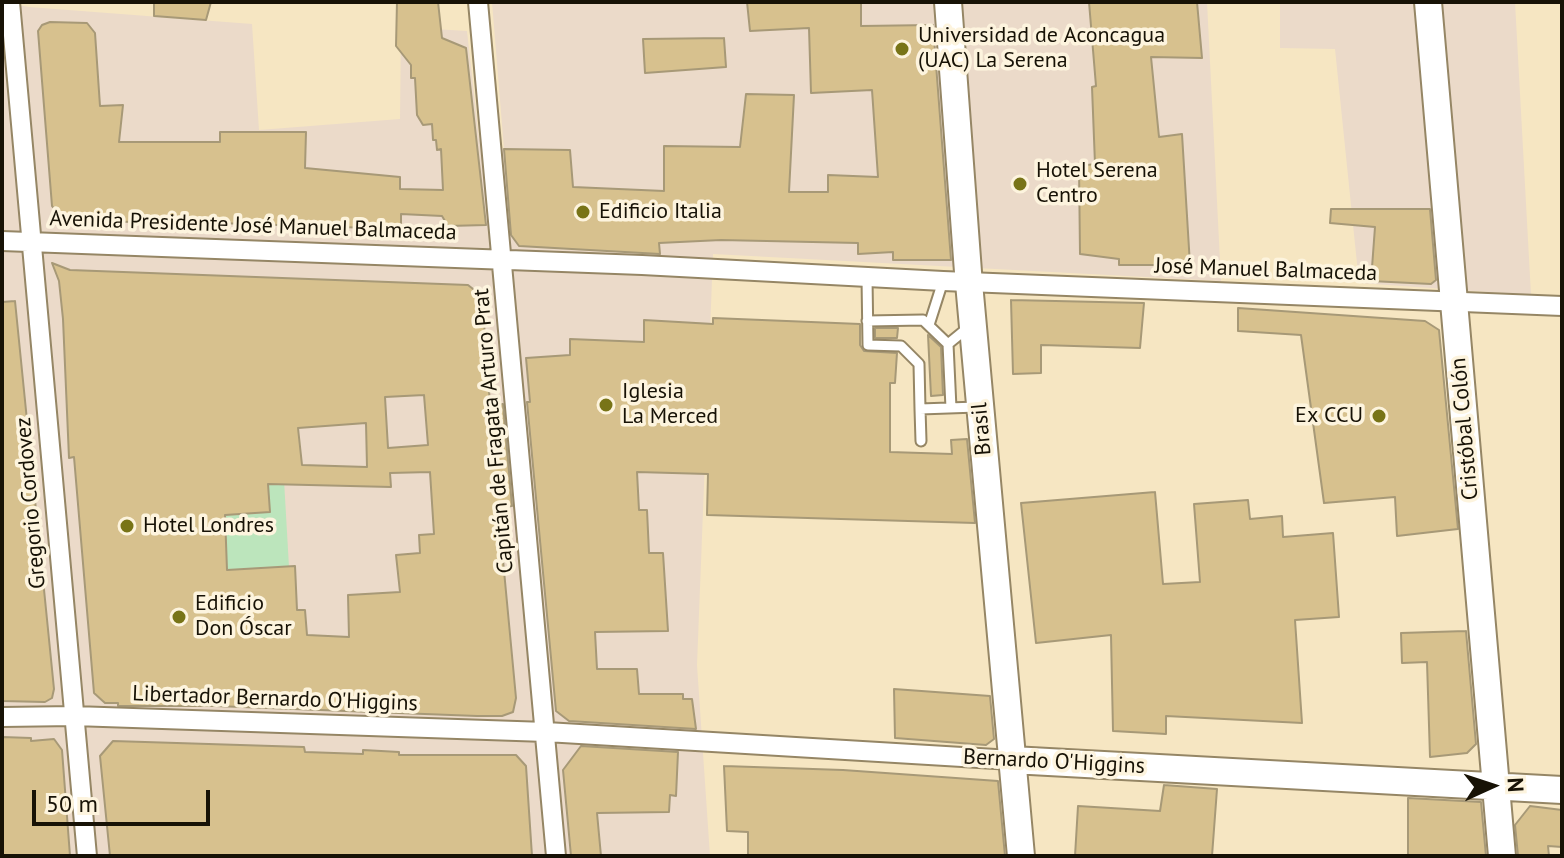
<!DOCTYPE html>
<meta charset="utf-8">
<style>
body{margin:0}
#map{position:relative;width:1564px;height:858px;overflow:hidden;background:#f6e6c2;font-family:"PT Sans",sans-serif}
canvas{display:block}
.frame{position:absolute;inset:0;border:4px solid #171206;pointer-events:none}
.north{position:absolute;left:1452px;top:746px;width:80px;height:80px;-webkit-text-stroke:6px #fdf4de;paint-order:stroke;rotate:87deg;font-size:22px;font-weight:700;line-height:32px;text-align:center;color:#171206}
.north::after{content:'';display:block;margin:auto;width:28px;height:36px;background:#171206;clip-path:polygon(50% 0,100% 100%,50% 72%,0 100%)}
.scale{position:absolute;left:32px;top:790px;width:178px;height:36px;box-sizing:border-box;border:4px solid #171206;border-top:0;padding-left:10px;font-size:24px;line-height:28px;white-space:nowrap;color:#171206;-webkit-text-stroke:6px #fdf4de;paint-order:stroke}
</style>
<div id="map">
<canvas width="1564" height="858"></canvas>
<div class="frame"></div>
<div class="north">N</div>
<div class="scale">50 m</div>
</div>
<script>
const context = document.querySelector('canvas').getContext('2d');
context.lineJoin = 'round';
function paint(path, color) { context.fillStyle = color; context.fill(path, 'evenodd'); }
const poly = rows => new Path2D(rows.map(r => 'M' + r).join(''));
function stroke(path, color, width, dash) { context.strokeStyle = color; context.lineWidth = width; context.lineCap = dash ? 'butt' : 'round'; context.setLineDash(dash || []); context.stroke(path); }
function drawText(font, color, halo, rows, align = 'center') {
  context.font = font + ' "PT Sans",sans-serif'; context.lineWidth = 7; context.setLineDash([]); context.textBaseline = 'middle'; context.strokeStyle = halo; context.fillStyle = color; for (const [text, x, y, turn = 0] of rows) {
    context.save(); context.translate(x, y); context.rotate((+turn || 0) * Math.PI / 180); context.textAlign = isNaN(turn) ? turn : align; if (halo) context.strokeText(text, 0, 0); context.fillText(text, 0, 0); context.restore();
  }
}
paint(poly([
 [2,2,29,7,252,24,259,130,400,119,401,27,467,31,479,139,504,149,492,2,1207,2,1221,281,713,254,697,665,710,856,2,856],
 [1280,2,1515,2,1531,295,1359,283,1335,49,1280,48]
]), '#ebdac9');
paint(poly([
 [284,480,289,567,227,570,226,541,177,541,225,515,269,512,268,481]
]), '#bce5bc');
const building = poly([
 [154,2,211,2,206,20,154,16,154,2],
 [397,2,438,2,442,38,466,48,486,225,448,226,442,216,401,214,401,229,217,223,66,221,52,206,38,31,42,25,50,22,87,23,95,33,100,106,123,105,119,142,220,142,220,132,306,132,305,168,400,177,400,189,443,190,441,149,437,150,436,140,433,140,432,124,423,125,417,115,415,78,411,78,411,65,396,46,397,2],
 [747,2,861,2,861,26,933,25,951,260,893,260,893,252,858,254,858,243,721,240,659,243,660,254,519,246,511,235,504,149,570,150,573,187,664,191,664,146,740,147,746,94,794,95,789,192,828,192,828,175,878,177,872,90,811,93,809,28,750,31,747,2],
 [1089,2,1197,2,1202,58,1151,57,1159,137,1182,134,1190,265,1119,265,1119,259,1080,254,1079,166,1095,164,1092,87,1096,86,1089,2],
 [724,38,726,67,645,73,643,39,724,38],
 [1331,209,1430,209,1436,280,1431,284,1371,281,1375,227,1330,223,1331,209],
 [52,263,70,270,468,285,482,296,490,404,503,404,512,506,498,507,516,698,513,712,502,716,477,716,215,706,118,706,118,703,105,703,94,693,74,457,69,458,63,319,59,281,52,263],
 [424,395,428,445,388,448,385,397,424,395],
 [366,423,367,467,302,465,298,428,366,423],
 [430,472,434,534,419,535,420,553,396,555,400,592,348,595,349,637,307,635,305,610,297,610,295,566,227,570,225,515,270,512,268,484,391,487,390,473,430,472],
 [1011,300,1144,303,1140,348,1041,345,1041,373,1013,374,1011,300],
 [15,301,54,689,52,698,45,702,2,701,2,302,15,301],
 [1238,308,1425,321,1439,330,1458,529,1397,536,1395,497,1324,503,1301,335,1238,331,1238,308],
 [713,318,860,324,860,345,864,351,897,353,895,383,890,383,890,452,952,454,951,440,967,439,975,523,707,515,708,474,637,472,639,510,647,510,649,553,663,553,668,631,595,632,597,669,637,669,639,694,683,694,683,699,692,699,696,729,569,721,556,711,527,402,530,402,526,358,570,355,570,339,644,342,644,320,713,324,713,318],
 [875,328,898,328,897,338,875,338,875,328],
 [928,335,941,347,943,395,931,396,928,335],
 [1155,492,1163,584,1200,582,1194,504,1248,500,1250,519,1282,516,1283,537,1333,533,1339,617,1295,620,1302,723,1166,716,1166,734,1113,731,1111,635,1036,643,1021,503,1155,492],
 [1466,631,1476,744,1467,753,1430,757,1427,662,1402,663,1401,633,1466,631],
 [894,689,990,696,994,739,986,745,895,738,894,689],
 [2,737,31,738,31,741,54,739,62,750,70,856,2,856,2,737],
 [113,741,304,747,305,752,363,754,363,750,399,752,399,755,516,755,526,766,532,856,110,856,100,756,113,741],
 [581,746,678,752,676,796,670,795,669,812,597,813,601,856,571,856,563,770,581,746],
 [724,766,843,770,998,781,1005,856,748,856,748,832,727,831,724,766],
 [1164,785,1217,789,1212,856,1075,856,1078,806,1160,811,1164,785],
 [1408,798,1481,802,1486,856,1408,856,1408,798],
 [1530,806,1562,810,1562,847,1548,846,1549,856,1518,856,1515,825,1530,806]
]);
paint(building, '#d7c18e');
stroke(building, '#a79977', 2);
const lane = poly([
 [867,278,868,345,901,346,919,364,920,409,977,407],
 [867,321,923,320,948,344,951,408],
 [929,325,943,281],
 [948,344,970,326],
 [920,409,921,441]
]);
const street = poly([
 [10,2,87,856],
 [478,2,556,856],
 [2,241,642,265,943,281,1562,306],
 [2,717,74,716,546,732,1012,760]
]);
const secondary = poly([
 [948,2,968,272,1021,856],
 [1428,2,1502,856],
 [1012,760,1562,790]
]);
stroke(lane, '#958665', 13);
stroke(street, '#958665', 22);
stroke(secondary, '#958665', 30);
stroke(lane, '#fff', 9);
stroke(street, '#fff', 18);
stroke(secondary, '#fff', 26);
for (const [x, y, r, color] of [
 [902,49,8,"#787417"],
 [1020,184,8,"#787417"],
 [583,212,8,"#787417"],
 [606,405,8,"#787417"],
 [1379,416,8,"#787417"],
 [127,526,8,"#787417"],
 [179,617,8,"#787417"]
]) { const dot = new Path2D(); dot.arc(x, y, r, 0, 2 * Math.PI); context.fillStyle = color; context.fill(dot); stroke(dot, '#fdf4de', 3); }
drawText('22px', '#171206', '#fdf4de', [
 ["Universidad de Aconcagua",918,36],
 ["(UAC) La Serena",918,61],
 ["Hotel Serena",1036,171],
 ["Centro",1036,196],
 ["Edificio Italia",599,212],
 ["Iglesia",622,392],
 ["La Merced",622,417],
 ["Ex CCU",1363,416,"right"],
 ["Hotel Londres",143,526],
 ["Edificio",195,604],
 ["Don Óscar",195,629]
], 'left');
drawText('22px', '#171206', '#fdf4de', [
 ["Avenida Presidente José Manuel Balmaceda",253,226,2],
 ["José Manuel Balmaceda",1266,270,2],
 ["Brasil",982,429,-95],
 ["Cristóbal Colón",1465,429,-95],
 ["Capitán de Fragata Arturo Prat",494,431,-95],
 ["Gregorio Cordovez",31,503,-95],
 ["Libertador Bernardo O'Higgins",275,699,2],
 ["Bernardo O'Higgins",1054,762,3]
]);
</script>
